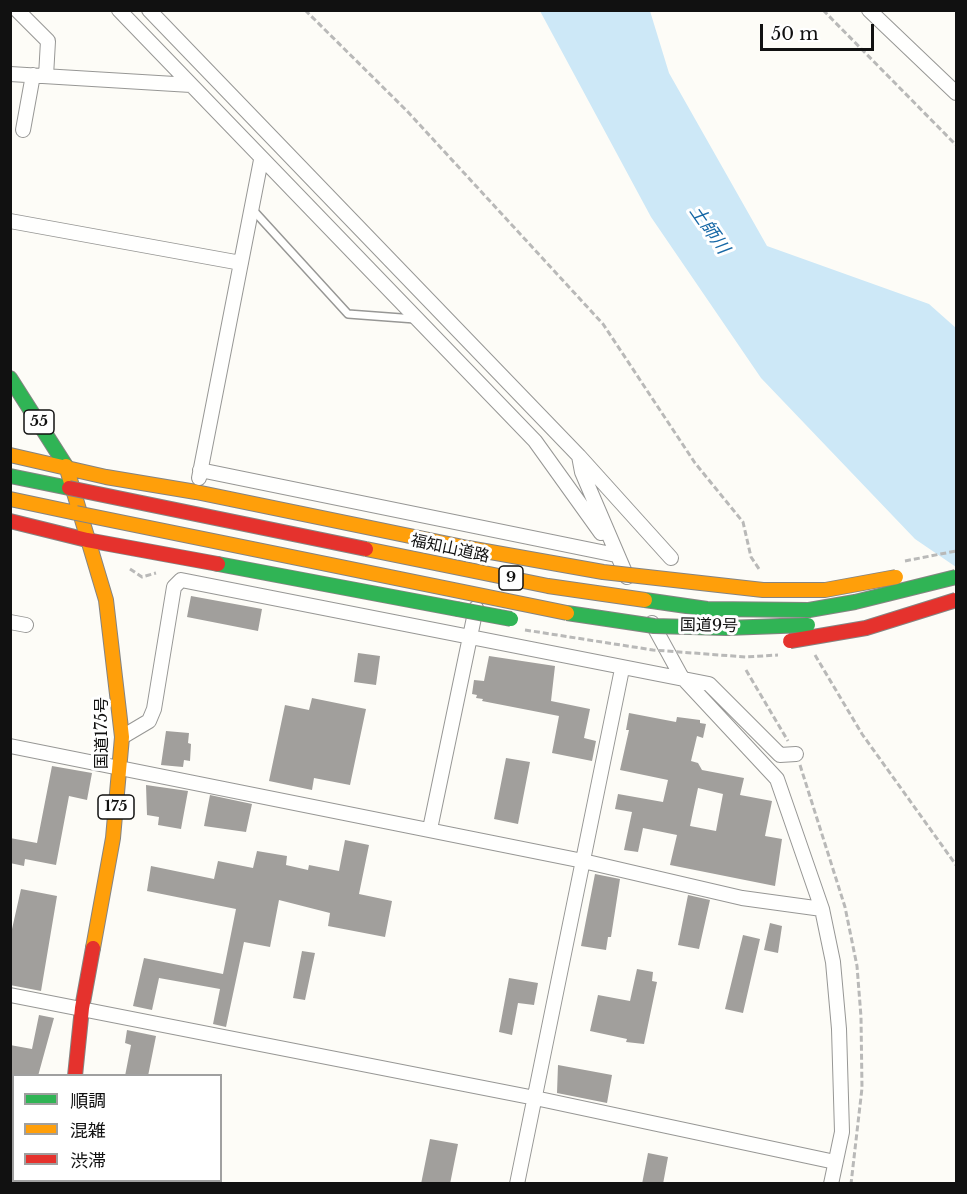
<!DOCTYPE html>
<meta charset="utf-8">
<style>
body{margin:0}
#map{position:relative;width:967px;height:1194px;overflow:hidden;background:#fdfcf7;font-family:"Libre Baskerville","Noto Sans JP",serif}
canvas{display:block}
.frame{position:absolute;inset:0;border:12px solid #111;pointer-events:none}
.legend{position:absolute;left:12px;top:1074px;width:210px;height:108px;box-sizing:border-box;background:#fff;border:2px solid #a0a0a0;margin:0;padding:8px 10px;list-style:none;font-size:18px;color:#111}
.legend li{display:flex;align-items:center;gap:12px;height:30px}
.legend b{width:30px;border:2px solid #a0a0a0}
.scale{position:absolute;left:760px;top:24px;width:114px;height:27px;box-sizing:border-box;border:3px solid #111;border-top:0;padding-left:8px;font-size:18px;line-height:21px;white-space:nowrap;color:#111;-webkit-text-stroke:4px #fff;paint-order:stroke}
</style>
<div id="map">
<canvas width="967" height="1194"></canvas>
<div class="frame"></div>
<ul class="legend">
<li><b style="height:8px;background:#30b455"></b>順調</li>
<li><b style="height:8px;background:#ff9f0a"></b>混雑</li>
<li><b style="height:8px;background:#e5322d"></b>渋滞</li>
</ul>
<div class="scale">50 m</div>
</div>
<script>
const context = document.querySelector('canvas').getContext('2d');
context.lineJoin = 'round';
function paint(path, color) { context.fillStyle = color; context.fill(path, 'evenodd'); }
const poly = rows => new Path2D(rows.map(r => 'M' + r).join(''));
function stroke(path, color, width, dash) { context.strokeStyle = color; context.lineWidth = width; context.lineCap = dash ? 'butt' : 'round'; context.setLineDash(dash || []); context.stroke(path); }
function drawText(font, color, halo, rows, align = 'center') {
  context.font = font + ' "Libre Baskerville","Noto Sans JP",serif'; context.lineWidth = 6; context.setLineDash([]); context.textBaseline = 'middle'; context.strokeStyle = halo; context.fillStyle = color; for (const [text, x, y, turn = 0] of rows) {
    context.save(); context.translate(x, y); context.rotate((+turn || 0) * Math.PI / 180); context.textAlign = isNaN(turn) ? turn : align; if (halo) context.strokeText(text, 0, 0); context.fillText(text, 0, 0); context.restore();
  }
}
paint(poly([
 [540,11,650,11,669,73,767,246,929,304,956,328,956,567,915,539,761,378,651,217]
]), '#cde8f7');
paint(poly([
 [191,596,262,609,258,631,187,617],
 [358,653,380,656,376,685,354,682],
 [489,656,555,666,551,701,590,709,584,738,596,741,592,761,552,753,559,716,482,701,483,699,476,698,477,695,472,694,474,680,484,681],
 [312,698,366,709,350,785,314,778,312,790,269,781,285,705,309,710],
 [629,713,676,722,677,717,700,720,700,723,706,724,703,738,697,736,691,761,698,763,702,770,744,778,740,795,772,801,765,836,782,839,775,886,670,865,677,835,643,828,638,852,624,850,632,812,615,809,618,794,663,802,668,780,620,770,629,730,626,730],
 [698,788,723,794,716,831,690,826],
 [166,731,189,733,188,743,191,744,190,761,184,760,183,767,161,765],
 [506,758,530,762,518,824,494,819],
 [52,766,92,773,87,800,69,796,56,865,25,859,24,866,10,863,10,838,37,843],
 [146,785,188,791,181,829,158,825,159,817,147,815],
 [210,795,252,804,246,832,204,826],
 [345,840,369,845,359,894,392,901,385,937,328,926,330,913,279,900,270,947,244,942,226,1027,213,1024,220,989,159,978,152,1010,133,1006,144,958,223,974,236,909,147,891,151,866,214,879,218,861,253,868,257,851,287,856,286,865,308,870,309,865,339,871],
 [595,874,620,879,611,937,608,937,606,950,581,946],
 [21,889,57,896,41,991,10,985,10,938],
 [688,895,710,900,699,949,678,945],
 [770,923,782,926,778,953,764,950],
 [743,935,760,939,743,1013,725,1009],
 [302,951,315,953,305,1000,293,998],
 [637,969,653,972,652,981,657,982,644,1044,626,1042,627,1039,590,1031,598,995,630,1001],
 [509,978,538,983,534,1005,518,1003,512,1035,499,1032],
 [39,1015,54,1018,38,1076,10,1076,10,1045,32,1049],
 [127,1030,156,1036,148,1076,125,1076,131,1045,125,1043],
 [558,1065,612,1075,607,1103,557,1093],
 [430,1139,458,1144,450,1184,421,1184],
 [648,1153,668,1157,663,1184,642,1184]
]), '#a19f9c');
const lane = poly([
 [253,210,348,314,415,319]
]);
const street = poly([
 [17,10,48,41,46,76],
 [119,10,535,441,601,533],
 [149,10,579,456,671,558],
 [869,10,956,93],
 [10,74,191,85],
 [23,130,33,75],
 [10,221,241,263],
 [579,456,582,472,627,577],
 [200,470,616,555],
 [199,478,261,160],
 [10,622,26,625],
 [652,623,681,676,777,779,822,909,833,962,839,1029,842,1132,831,1184],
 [122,737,149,721,154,709,174,587,181,580,709,684,780,755,796,754],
 [10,746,583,861,742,898,822,909],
 [430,829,476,608],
 [10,995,535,1098,835,1162],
 [517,1184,622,669]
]);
const fast = poly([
 [10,378,66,466],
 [10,476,69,488],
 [218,564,457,609]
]);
const slow = poly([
 [10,455,106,477,196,492,468,548],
 [66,466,106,600,122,737,113,838,93,948],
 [10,499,76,513],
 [53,1184,54,1180]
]);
const jam = poly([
 [10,521,87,540,218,564],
 [75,1076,82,1008,93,948]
]);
stroke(lane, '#979795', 10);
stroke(street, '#979795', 16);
stroke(fast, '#858482', 16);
stroke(slow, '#858482', 16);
stroke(jam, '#858482', 16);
stroke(poly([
 [305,10,407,111,603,324,695,463,743,522,751,557,759,569],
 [823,10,956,145],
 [130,569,142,577,156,573],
 [815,655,862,734,956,865],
 [746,670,788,741],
 [800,765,845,907,857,966,861,1017,862,1088,851,1184]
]), '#b9b9b8', 3, [6, 3]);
stroke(lane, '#fffffe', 7);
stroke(street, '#fffffe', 14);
stroke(fast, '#30b455', 14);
stroke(slow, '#ff9f0a', 14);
stroke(jam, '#e5322d', 14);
const fastBridge = poly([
 [645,600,707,609,809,610,855,602,956,577],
 [457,609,511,619],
 [567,613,654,626,726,628,808,625]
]);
const slowBridge = poly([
 [76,513,567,613],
 [468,548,603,572,763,590,825,590,896,577],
 [366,549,548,586,645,600]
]);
const jamBridge = poly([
 [69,488,366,549],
 [790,641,866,628,956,600]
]);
stroke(fastBridge, '#858482', 16, []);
stroke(slowBridge, '#858482', 16, []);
stroke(jamBridge, '#858482', 16, []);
stroke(poly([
 [905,561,956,551],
 [525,630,653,650,746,657,778,655]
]), '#b9b9b8', 3, [6, 3]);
stroke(fastBridge, '#30b455', 14);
stroke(slowBridge, '#ff9f0a', 14);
stroke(jamBridge, '#e5322d', 14);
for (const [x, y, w] of [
 [39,422,30],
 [511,578,24],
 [116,807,36]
]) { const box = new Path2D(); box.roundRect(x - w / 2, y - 12, w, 24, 4.5); context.fillStyle = '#fff'; context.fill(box); stroke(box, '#111', 1.5); }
drawText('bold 15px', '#111', null, [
 ["55",39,422],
 ["9",511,578],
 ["175",116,807]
]);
drawText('16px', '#111', '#fff', [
 ["福知山道路",450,549,12],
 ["国道9号",709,626,1],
 ["国道175号",102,733,-90]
]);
drawText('italic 18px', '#1768a6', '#fff', [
 ["土師川",709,230,55]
]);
</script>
